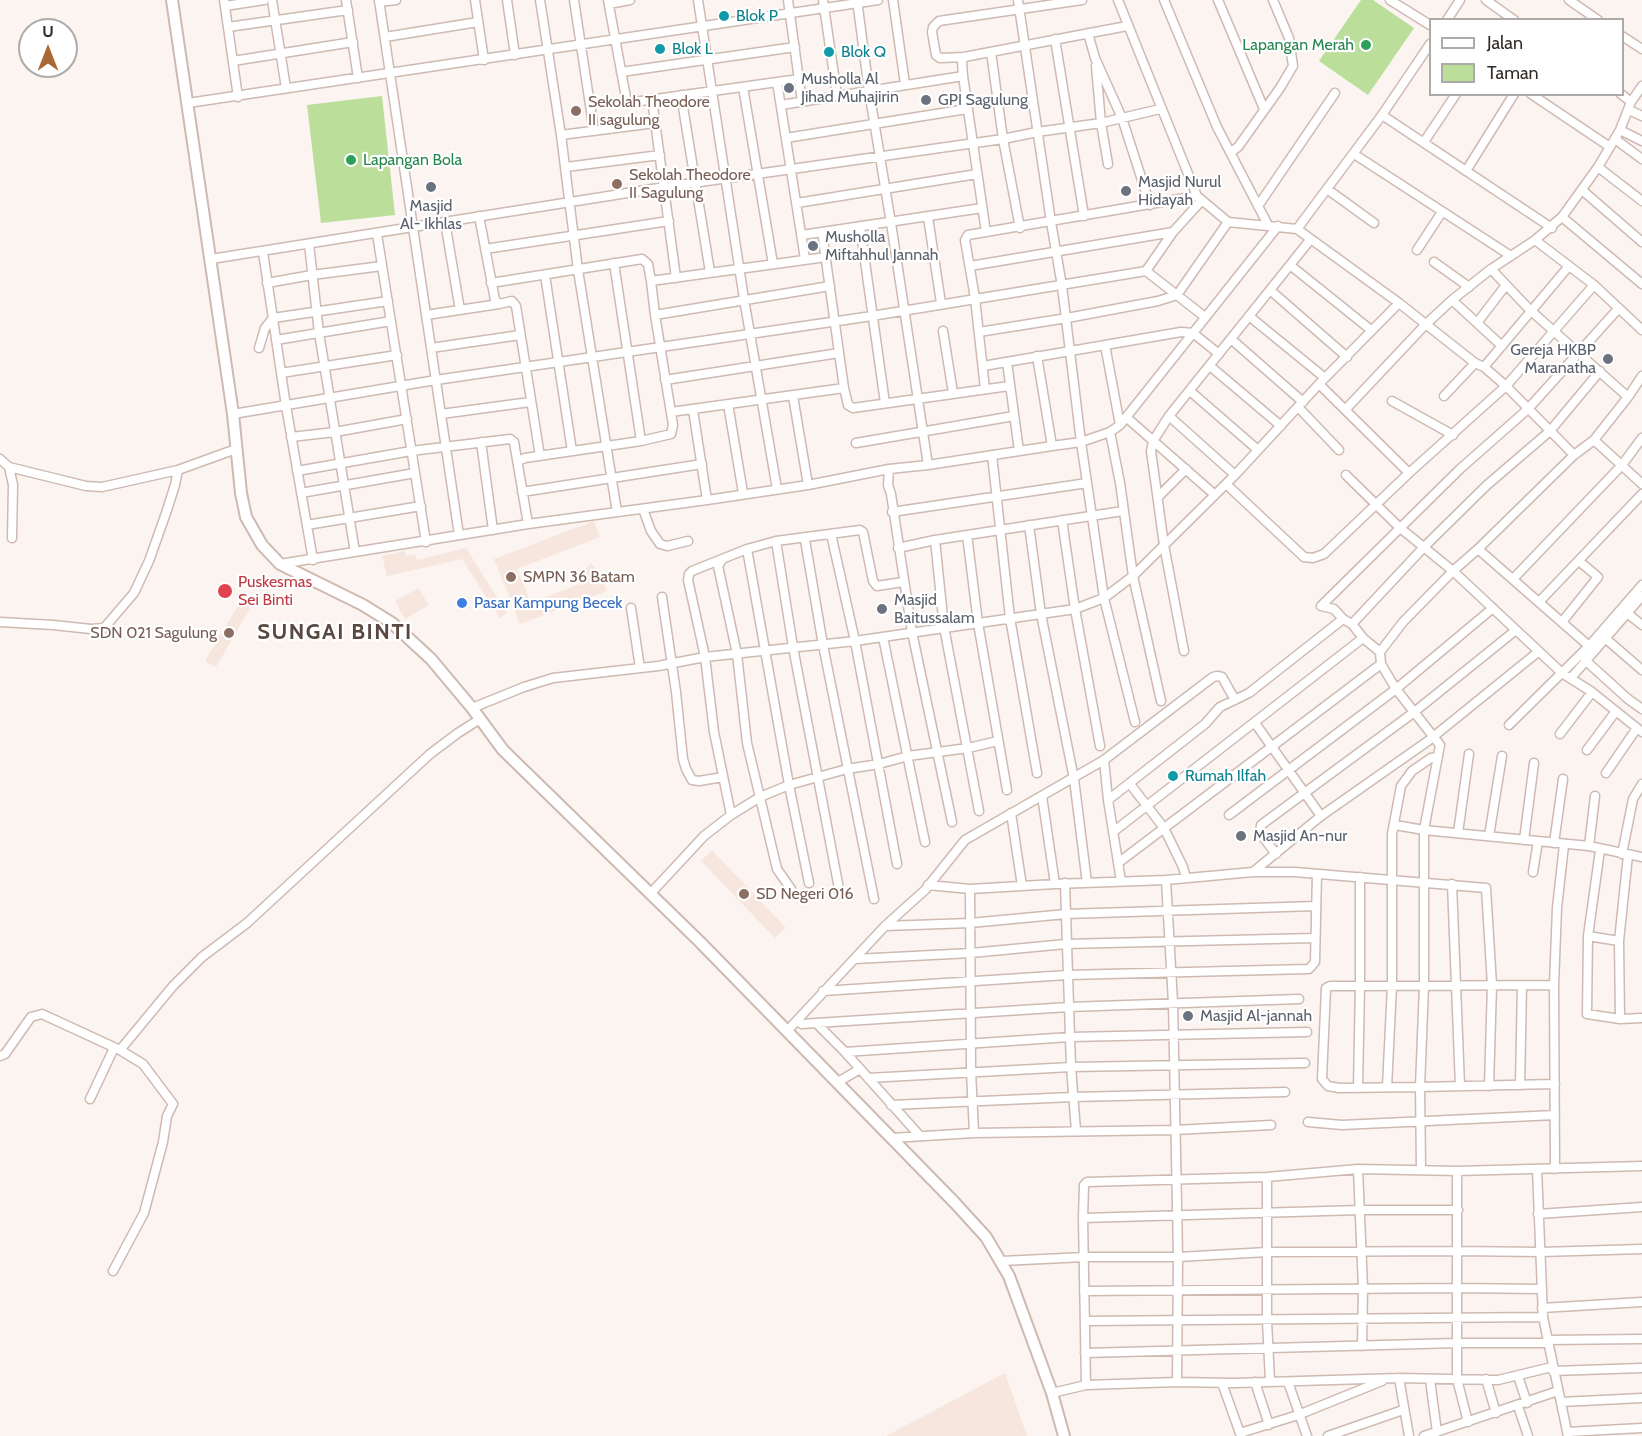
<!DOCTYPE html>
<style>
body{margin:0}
#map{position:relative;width:1642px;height:1436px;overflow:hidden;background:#fcf4f0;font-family:Cabin,sans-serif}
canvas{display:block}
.legend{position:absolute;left:1429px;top:18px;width:195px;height:78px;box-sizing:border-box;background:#fff;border:2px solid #adaaa8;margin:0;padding:8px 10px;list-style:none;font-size:18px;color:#312a26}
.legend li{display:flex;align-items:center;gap:12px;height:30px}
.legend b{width:30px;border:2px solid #adaaa8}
.north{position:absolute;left:18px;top:18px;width:60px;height:60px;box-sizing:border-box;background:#fff;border:2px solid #adaaa8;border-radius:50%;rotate:0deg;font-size:16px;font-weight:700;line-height:24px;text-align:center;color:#312a26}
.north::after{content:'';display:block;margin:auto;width:21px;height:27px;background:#aa6934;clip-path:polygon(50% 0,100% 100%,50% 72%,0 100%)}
</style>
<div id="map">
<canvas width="1642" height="1436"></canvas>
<ul class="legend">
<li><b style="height:8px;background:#fff"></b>Jalan</li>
<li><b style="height:16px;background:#bbde9b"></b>Taman</li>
</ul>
<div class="north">U</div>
</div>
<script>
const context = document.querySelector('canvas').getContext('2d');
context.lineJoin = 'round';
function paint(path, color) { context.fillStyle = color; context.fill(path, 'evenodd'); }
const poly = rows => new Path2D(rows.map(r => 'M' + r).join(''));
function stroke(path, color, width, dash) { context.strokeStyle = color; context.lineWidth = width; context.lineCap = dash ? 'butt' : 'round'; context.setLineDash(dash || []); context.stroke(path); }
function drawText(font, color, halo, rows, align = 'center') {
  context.font = font + ' Cabin,sans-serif'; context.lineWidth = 4.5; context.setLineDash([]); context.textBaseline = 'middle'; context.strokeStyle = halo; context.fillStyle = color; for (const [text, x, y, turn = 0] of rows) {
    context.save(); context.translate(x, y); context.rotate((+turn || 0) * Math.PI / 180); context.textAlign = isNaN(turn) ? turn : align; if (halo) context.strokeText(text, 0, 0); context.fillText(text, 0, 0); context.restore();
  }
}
paint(poly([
 [594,521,600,537,517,569,531,603,585,582,582,572,591,563,600,572,607,591,520,624,494,559],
 [466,548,507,613,500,618,462,559,387,576,382,556,405,551,406,556,415,554,417,560],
 [418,588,429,605,405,619,395,601],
 [242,599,252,605,216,667,205,661],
 [712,850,786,928,775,938,701,861],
 [1005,1373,1027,1436,886,1436]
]), '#f7e6de');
paint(poly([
 [1361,0,1373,0,1414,28,1368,95,1319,61],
 [382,96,395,215,321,223,307,105]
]), '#bbde9b');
const minor = poly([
 [224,0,238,97],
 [272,0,286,88],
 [346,0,358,78],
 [379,0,459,535],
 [475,0,484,60],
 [507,0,515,55],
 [540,0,561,135,578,270,617,512],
 [574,0,594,131],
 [608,0,627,103,799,79],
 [698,0,744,299,777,489],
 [788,0,802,102],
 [823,0,837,95],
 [857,0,869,91,891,223,928,465],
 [893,0,905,84],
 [1018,0,1051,222,1062,286,1081,442,1104,598,1135,722],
 [1082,0,939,21,933,27,932,32,936,55,940,58,964,57,1127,26],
 [1118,0,1197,196,1228,222,1297,229,1399,303,1475,363,1484,367,1506,386,1574,455],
 [1164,0,1217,127,1268,225],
 [1218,0,1264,109],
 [1390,0,1430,25],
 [1486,0,1514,20],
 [1569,0,1598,20],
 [379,2,396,0],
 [609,4,630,0],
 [225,6,264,0],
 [1447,20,1460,0],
 [228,27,348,10],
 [1088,33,1095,58,1122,118,1150,205],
 [1622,36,1642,49],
 [385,37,478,22],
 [1055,39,1084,216],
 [991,52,1003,139,1020,228],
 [964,57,962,61,963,76,986,232],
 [233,61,353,42],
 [1096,66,1101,123,1108,164],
 [621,72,795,47],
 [777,82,805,259],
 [743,87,773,264],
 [1531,94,1610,147],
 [1621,94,1631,102],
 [681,95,710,272],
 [652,99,676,278],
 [188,103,878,0],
 [781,105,963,76],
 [1629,110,1642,116],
 [1382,115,1552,228],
 [1620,130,1642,141],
 [561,135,655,123],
 [786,138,967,109],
 [1615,139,1642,159],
 [1424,142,1456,94],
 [1231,152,1238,147,1280,88,1293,66,1289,38,1273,0],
 [1354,154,1511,256],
 [566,167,660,155],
 [1598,167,1642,201],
 [1466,171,1514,94],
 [1327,189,1374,223],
 [1582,190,1642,242],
 [797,203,977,174],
 [1258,206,1335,93],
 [479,216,495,300,499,304,512,301,516,306,540,456],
 [928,217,941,303],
 [1562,217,1642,284],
 [445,222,460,310],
 [860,226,885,403],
 [1297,229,1382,115,1430,44],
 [377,234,426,542],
 [802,235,982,208],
 [1535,240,1594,285,1642,330],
 [309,244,319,333,355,552],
 [485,249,669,221],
 [1417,250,1442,212],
 [263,252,286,406,313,560],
 [211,259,665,187,1003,139,1037,132,1101,123,1160,109],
 [1434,262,1469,287],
 [614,263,641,441],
 [1290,265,1371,330],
 [970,266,1173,232],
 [1491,269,1530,310,1628,397],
 [1146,271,1173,232,1202,200],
 [545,275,572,451],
 [651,281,826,257],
 [267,283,312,275,382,266],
 [491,283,642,259,648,264,651,281,655,315,673,425,671,434,641,441,525,458,518,461],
 [1270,290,1347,357],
 [1452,300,1502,346],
 [426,315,499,304],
 [655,315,830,286],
 [1249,316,1325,378],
 [1477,323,1506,285],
 [943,331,953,393],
 [979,332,1067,318,1158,301,1177,295,1228,222],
 [1231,339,1303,402],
 [276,340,391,321],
 [1105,345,1120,425],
 [259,348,265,328,273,318,388,301],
 [431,348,520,335],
 [1037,356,1052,446],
 [1007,362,1019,451],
 [983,366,1181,332,1193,333,1219,354],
 [1210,366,1281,426],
 [1484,367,1569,266],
 [281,373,397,355],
 [1642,376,1628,397,1594,440,1574,455,1478,549,1453,571,1403,622,1380,652,1381,664,1396,689,1440,745,1424,830,1589,846,1642,857],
 [665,380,839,353],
 [1319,384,1409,473],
 [844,388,848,405,853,408,1009,386],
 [985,389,975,298,965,240,968,235,1197,196],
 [1190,391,1258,450],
 [793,396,808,485],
 [1444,396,1475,363],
 [1392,401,1453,435],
 [728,404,743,493],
 [1298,407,1339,450],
 [1346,409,1425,325,1452,300,1491,269,1535,240,1562,217,1598,167,1620,130,1631,102,1642,86],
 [693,410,707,500],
 [671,412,844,388,822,232],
 [233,414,436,380,872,316,1146,271,1205,317],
 [441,414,530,402],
 [1169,416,1235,475],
 [1126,417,1215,495],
 [1110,432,1120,483,1133,576,1161,701],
 [291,437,335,432,407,419],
 [1594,440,1642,484],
 [481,442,493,530],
 [856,443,1014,416],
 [992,455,1010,618,1037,773],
 [0,459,9,467,86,486,102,487,178,470,236,449],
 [9,467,13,485,12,538],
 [889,469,888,485,891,494,912,632,952,822],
 [297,471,411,451,510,439,514,442,528,524],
 [1346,475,1399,527,1453,571,1562,673,1592,692,1642,732],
 [1226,484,1304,557,1313,558,1324,554,1409,473,1506,386,1594,285],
 [522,492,702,464],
 [301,493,415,473],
 [1158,497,1186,469],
 [643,509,651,531,660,544,667,546,688,541],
 [892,512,1087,483],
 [1062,520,1075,609,1100,746],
 [307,525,421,506],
 [1029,525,1041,614,1074,779,1087,883],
 [831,534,855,641,897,864],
 [967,535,978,623,1007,790],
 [803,538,805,540,823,645,874,899],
 [935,540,944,627,979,811],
 [776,541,793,647,840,894],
 [898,548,935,540,1123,511],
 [747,549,789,785,809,883],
 [1478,549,1589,646],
 [722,560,718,566,737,654,747,743,777,869,791,889],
 [280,564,528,524,707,500,808,485,889,469,928,465,1052,446,1081,442,1110,432,1120,425,1278,226],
 [1513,579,1622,465,1642,438],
 [662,597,676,692,683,759,686,769,692,780,699,781,723,777],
 [1539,602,1642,494],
 [1321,606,1460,469,1528,409,1618,309],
 [1321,606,1334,609,1343,619,1352,624,1363,638,1380,652],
 [631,608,640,668],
 [1627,613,1642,625],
 [0,622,53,625,91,629,104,628,134,593,149,561,166,513,175,485,178,470],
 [1562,622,1598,577,1579,561],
 [1352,624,1424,547,1487,485,1550,431,1600,371],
 [883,637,925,842],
 [1605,638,1642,670],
 [1184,651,1164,545,1151,451,1153,441,1169,416,1310,240],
 [1585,660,1628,699,1642,709],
 [1571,678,1642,596],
 [472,708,524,687,553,678,658,666,705,657,855,641,1075,609,1104,598,1133,576,1235,475,1319,384,1399,303],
 [1255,723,1321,816],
 [1509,725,1589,646,1642,585],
 [1560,734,1592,692],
 [1587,750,1616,711],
 [1104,760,1108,800],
 [1606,773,1637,728],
 [1130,784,1164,828,1183,867,1186,878],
 [1042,796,1055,884],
 [1011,813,1022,886],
 [731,815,714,732,705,657,688,580,689,574,692,571,747,549,776,541,860,530,863,532,873,581,877,586,903,582],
 [1229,815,1396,689,1493,608],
 [1113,832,1363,638],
 [1458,833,1469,754],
 [1489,836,1502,756],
 [1524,840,1534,763],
 [1554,843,1563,779],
 [1589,846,1595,796],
 [1600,850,1588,936,1587,1014,1620,1019,1642,1018],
 [1276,854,1260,833,1261,825,1413,713,1516,630],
 [1622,854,1633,799,1642,784],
 [1118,863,1381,664],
 [1253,872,1321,816,1428,741,1538,652],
 [1533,872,1538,841],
 [1360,877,1360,986,1330,986,1326,988,1322,1079,1328,1086,1339,1088,1420,1087,1424,986,1424,830,1395,825],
 [1166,880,1173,1003,1178,1257,1177,1382],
 [1121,881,1108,800,1205,724,1220,707,1249,693,1343,619],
 [1065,883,1071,1067,1076,1131],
 [1452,884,1460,1086],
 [928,885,970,889,1055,884,1166,880,1253,872,1295,872,1486,888,1492,985,1489,1086],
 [970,889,971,1071,974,1133],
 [651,893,704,836,731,815,760,797,789,785,847,769,879,764,908,756,968,748,998,741],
 [885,926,970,923,1066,914,1316,906],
 [1588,936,1619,941],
 [855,959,971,953,1066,944,1314,938],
 [823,991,1067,975,1309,969,1315,962,1317,874],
 [1620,1019,1619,941,1628,855],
 [797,1021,802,1024,816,1023,1069,1007,1299,999],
 [816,1023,845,1052,919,1135],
 [788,1030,885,926,925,890,965,840,1104,760,1213,677,1217,676,1222,677,1235,700],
 [845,1052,1070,1037,1307,1032],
 [0,1056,5,1054,31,1017,42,1014,120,1050,173,986,202,957,247,923,430,754,458,733,480,719],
 [868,1078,1071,1067,1305,1063],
 [838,1082,860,1069],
 [1520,1085,1522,985],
 [1358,1087,1360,986,1554,985],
 [1387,1087,1392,986,1392,834,1401,786,1412,771,1431,758,1438,757],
 [90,1099,114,1048],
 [891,1105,1073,1097,1285,1092],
 [1308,1122,1342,1125,1555,1115],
 [892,1138,974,1133,1175,1130,1271,1125],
 [1358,1169,1363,1288,1362,1346],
 [1421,1169,1420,1087,1555,1084],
 [1537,1169,1543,1317,1568,1436],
 [1555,1169,1554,985,1557,908,1564,845],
 [1457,1171,1457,1379,1468,1422],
 [1267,1177,1267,1321,1270,1381],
 [1538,1214,1642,1207],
 [1083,1218,1360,1210,1458,1210],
 [1002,1261,1084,1257,1178,1257,1267,1252,1458,1251,1541,1252,1642,1249],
 [113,1271,144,1213,163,1142,167,1116,173,1104,143,1064,120,1050],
 [1084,1291,1457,1288,1542,1289],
 [1542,1308,1642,1302],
 [1085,1321,1543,1317],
 [1547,1340,1642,1339],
 [1085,1353,1457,1343,1547,1343],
 [1553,1371,1642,1368],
 [1518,1376,1527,1403],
 [1399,1378,1409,1436],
 [1486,1379,1496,1413],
 [1430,1380,1437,1432],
 [1255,1382,1269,1425],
 [1288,1382,1307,1436],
 [1222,1383,1241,1436],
 [1086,1385,1083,1218,1084,1185,1087,1182,1267,1177,1358,1169,1457,1171,1642,1166],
 [1052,1393,1086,1385,1177,1382,1234,1383,1399,1378,1498,1380,1552,1367],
 [1561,1402,1642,1398],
 [1518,1406,1528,1436],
 [1567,1432,1642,1428],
 [1240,1433,1298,1415,1382,1381],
 [1328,1436,1403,1410],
 [1424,1436,1558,1391]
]);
const tertiary = poly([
 [172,0,233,414,241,493,246,517,262,545,280,564,363,605,392,623,431,659,472,708,503,750,700,942,955,1203,986,1237,1009,1276,1052,1393,1064,1436]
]);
stroke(minor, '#cebab1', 11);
stroke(tertiary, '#cebab1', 14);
stroke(minor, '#fff', 8);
stroke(tertiary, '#fff', 10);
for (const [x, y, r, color] of [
 [724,16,6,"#0f9aa8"],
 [1366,45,6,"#2e9e5b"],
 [660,49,6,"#0f9aa8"],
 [829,52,6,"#0f9aa8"],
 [789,88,6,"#6b7280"],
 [926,100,6,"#6b7280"],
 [576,111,6,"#8d6e63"],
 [351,160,6,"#2e9e5b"],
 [617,184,6,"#8d6e63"],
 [431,187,6,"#6b7280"],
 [1126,191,6,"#6b7280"],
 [813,246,6,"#6b7280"],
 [1608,359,6,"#6b7280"],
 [511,577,6,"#8d6e63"],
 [225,591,8,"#e0444e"],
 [462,603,6,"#3f7fe0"],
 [882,609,6,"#6b7280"],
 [229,633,6,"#8d6e63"],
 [1173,776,6,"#0f9aa8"],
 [1241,836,6,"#6b7280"],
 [744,894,6,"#8d6e63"],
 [1188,1016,6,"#6b7280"]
]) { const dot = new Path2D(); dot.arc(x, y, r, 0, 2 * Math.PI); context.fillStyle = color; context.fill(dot); stroke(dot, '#fff', 2); }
drawText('16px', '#0d838f', '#fff', [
 ["Blok P",736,16],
 ["Blok L",672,49],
 ["Blok Q",841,52],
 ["Rumah Ilfah",1185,776]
], 'left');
drawText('16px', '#27864d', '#fff', [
 ["Lapangan Merah",1354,45],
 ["Lapangan Bola",363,160,"left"]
], 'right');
drawText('16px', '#5b616d', '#fff', [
 ["Musholla Al",801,79],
 ["Jihad Muhajirin",801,97],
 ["GPI Sagulung",938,100],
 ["Masjid Nurul",1138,182],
 ["Hidayah",1138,200],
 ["Masjid",431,206,"center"],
 ["Al- Ikhlas",431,224,"center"],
 ["Musholla",825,237],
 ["Miftahhul Jannah",825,255],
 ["Gereja HKBP",1596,350,"right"],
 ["Maranatha",1596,368,"right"],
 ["Masjid",894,600],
 ["Baitussalam",894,618],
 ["Masjid An-nur",1253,836],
 ["Masjid Al-jannah",1200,1016]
], 'left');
drawText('16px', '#785e54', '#fff', [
 ["Sekolah Theodore",588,102],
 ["II sagulung",588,120],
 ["Sekolah Theodore",629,175],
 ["II Sagulung",629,193],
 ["SMPN 36 Batam",523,577],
 ["SDN 021 Sagulung",217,633,"right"],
 ["SD Negeri 016",756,894]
], 'left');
drawText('16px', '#be3a42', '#fff', [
 ["Puskesmas",238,582],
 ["Sei Binti",238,600]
], 'left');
drawText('16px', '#366cbe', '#fff', [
 ["Pasar Kampung Becek",474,603]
], 'left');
context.letterSpacing = '1.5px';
drawText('bold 22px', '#5a4941', '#fff', [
 ["SUNGAI BINTI",335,633]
]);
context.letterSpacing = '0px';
</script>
